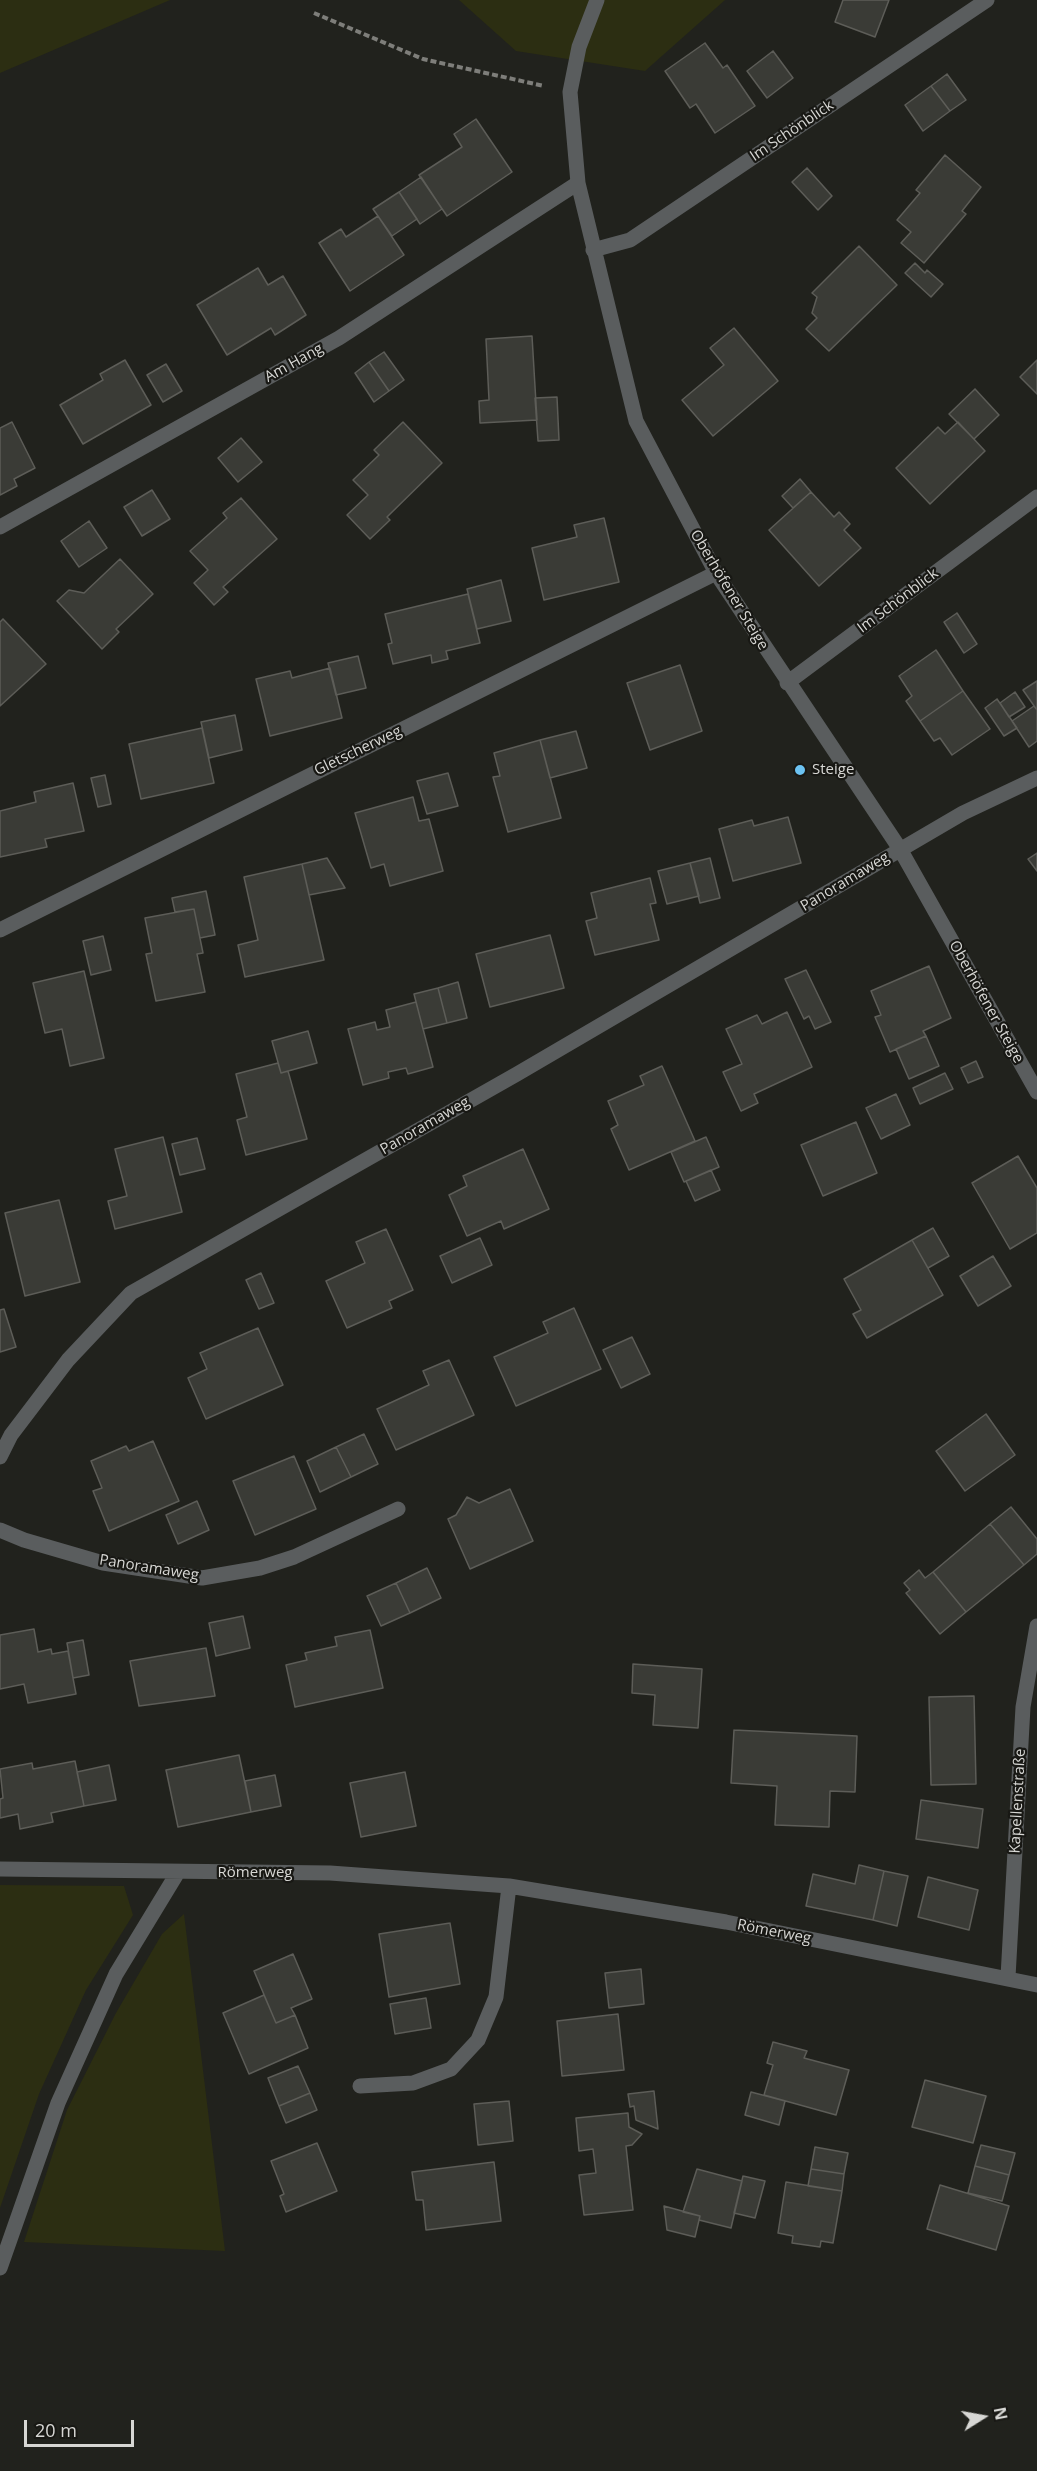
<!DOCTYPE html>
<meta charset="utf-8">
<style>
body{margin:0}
#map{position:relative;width:1037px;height:2471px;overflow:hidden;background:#21221d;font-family:"Open Sans",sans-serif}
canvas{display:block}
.north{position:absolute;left:953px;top:2387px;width:60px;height:60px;-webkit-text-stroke:4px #181814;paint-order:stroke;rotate:79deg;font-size:16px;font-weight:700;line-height:24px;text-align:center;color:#d7d7d4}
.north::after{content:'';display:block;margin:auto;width:21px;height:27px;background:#d7d7d4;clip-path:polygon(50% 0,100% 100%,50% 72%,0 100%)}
.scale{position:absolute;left:24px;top:2420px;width:110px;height:27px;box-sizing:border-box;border:3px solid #d7d7d4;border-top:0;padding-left:8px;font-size:18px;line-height:21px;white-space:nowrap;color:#d7d7d4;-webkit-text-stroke:4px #181814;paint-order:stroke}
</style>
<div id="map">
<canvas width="1037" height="2471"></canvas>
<div class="north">N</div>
<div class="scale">20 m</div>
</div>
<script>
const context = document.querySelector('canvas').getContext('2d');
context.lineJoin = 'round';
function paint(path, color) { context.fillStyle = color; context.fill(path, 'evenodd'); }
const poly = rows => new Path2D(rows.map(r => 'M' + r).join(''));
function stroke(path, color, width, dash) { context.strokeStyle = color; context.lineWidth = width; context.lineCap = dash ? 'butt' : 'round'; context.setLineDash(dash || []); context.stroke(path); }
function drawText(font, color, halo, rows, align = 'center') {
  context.font = font + ' "Open Sans",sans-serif'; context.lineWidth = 4.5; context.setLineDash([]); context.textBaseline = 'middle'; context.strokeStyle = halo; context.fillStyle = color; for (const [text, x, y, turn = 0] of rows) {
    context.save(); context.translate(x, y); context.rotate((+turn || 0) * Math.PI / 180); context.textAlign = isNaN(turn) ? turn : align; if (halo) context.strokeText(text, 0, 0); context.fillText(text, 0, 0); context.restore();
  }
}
paint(poly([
 [0,0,170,0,0,73],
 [459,0,725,0,645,71,516,51],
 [0,1885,124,1886,133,1915,86,1990,39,2094,0,2208],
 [184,1914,225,2251,24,2242,67,2110,116,2013,162,1934]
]), '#2c2e12');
const building = poly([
 [843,0,889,0,875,37,835,22,843,0],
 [705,43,723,68,727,65,755,106,715,133,696,104,690,108,665,71,705,43],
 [773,51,793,78,767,98,747,71,773,51],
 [947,74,966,100,950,111,931,86,947,74],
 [931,86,950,111,923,131,905,105,931,86],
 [476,119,512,172,447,216,419,175,462,147,454,134,476,119],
 [945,155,981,187,962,211,966,214,924,263,901,243,911,232,897,220,920,193,916,190,945,155],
 [807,168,832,196,818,210,792,182,807,168],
 [421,177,442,209,420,224,399,192,421,177],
 [399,192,417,219,392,236,373,209,399,192],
 [378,216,404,255,350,291,319,243,341,229,346,237,378,216],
 [859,246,897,285,829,351,806,329,817,318,812,313,817,297,812,293,859,246],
 [915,263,925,273,927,270,943,284,931,297,905,273,915,263],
 [258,268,268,285,283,276,306,315,275,335,271,328,227,355,197,305,258,268],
 [734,328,778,381,713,436,682,400,724,365,710,348,734,328],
 [532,336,537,420,480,423,479,401,489,400,486,339,532,336],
 [384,352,404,380,389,391,369,362,384,352],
 [125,360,151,405,83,444,60,405,103,380,100,374,125,360],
 [1037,360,1037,394,1020,377,1037,360],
 [369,362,389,391,374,402,355,373,369,362],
 [166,364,182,391,163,402,147,375,166,364],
 [975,389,999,415,974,439,949,414,975,389],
 [557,397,559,440,538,441,535,398,557,397],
 [12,422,35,468,14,479,17,486,0,495,0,428,12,422],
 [403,422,442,463,387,517,390,520,370,539,347,515,368,495,353,480,379,455,374,450,403,422],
 [958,422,985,451,930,504,896,468,938,427,945,434,958,422],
 [241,438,262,462,238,482,218,458,241,438],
 [800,479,811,492,793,508,782,496,800,479],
 [152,490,170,519,142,536,124,507,152,490],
 [811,492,834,517,839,512,850,524,844,530,861,548,819,586,769,530,811,492],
 [241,498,277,539,223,587,228,592,214,605,194,583,208,570,190,551,227,518,223,513,241,498],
 [604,518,619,582,544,600,532,548,577,537,574,525,604,518],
 [89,521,107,548,79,567,61,541,89,521],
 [120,559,153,594,116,629,119,632,102,649,57,601,69,590,84,593,120,559],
 [501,580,511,621,477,629,467,589,501,580],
 [468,594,480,643,446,651,448,659,432,663,431,655,393,664,388,644,392,643,385,614,468,594],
 [957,613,977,644,964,653,944,622,957,613],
 [3,619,46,664,0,706,0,622,3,619],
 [936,650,963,691,920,721,906,701,912,696,899,676,936,650],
 [358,656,366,688,336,695,328,663,358,656],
 [680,665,702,731,650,750,627,683,680,665],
 [330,668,342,718,270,736,256,679,290,671,292,678,330,668],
 [1037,681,1037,710,1023,690,1037,681],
 [963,691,990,729,952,755,940,738,934,741,920,721,963,691],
 [1015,692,1025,707,1009,717,1000,703,1015,692],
 [997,699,1017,728,1004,736,985,708,997,699],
 [1034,706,1037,710,1037,741,1029,747,1012,721,1034,706],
 [235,715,242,750,209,758,201,722,235,715],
 [202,728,214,783,141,799,129,744,202,728],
 [576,731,587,768,550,778,540,740,576,731],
 [540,740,561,818,508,832,493,777,500,776,494,753,540,740],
 [448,773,458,806,427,814,417,781,448,773],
 [105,775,111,804,98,807,91,778,105,775],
 [73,783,84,831,45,839,47,847,0,857,0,811,36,802,34,792,73,783],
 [413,797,419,821,429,819,443,871,390,886,384,864,371,868,355,813,413,797],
 [788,817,801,863,733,881,719,829,752,820,754,826,788,817],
 [1037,853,1037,871,1028,859,1037,853],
 [327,858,345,888,309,895,302,864,327,858],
 [710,858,720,898,700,903,690,863,710,858],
 [690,863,699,896,667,904,658,871,690,863],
 [302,864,324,960,245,977,238,945,258,940,244,877,302,864],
 [650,878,656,903,650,904,659,940,595,955,586,921,597,918,591,893,650,878],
 [206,891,215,935,200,938,194,909,175,912,172,898,206,891],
 [194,909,203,953,197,954,205,992,156,1001,146,954,152,953,145,918,194,909],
 [550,935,564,988,490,1007,476,954,550,935],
 [103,936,111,970,91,975,83,941,103,936],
 [929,966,951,1018,923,1031,926,1036,890,1052,875,1017,881,1015,871,991,929,966],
 [806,970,831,1022,815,1029,809,1016,804,1019,785,979,806,970],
 [84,971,104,1058,70,1066,62,1029,45,1033,33,983,84,971],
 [458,982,467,1018,447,1023,438,988,458,982],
 [438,988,447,1023,423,1029,414,994,438,988],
 [416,1002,433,1067,408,1074,406,1068,388,1072,389,1078,363,1085,348,1029,375,1022,377,1030,390,1027,386,1010,416,1002],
 [787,1012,812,1067,754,1094,758,1103,741,1111,723,1072,742,1064,726,1029,757,1015,762,1024,787,1012],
 [308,1031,317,1063,281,1073,272,1041,308,1031],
 [926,1036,939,1066,909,1079,896,1049,926,1036],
 [976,1061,983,1077,968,1083,961,1068,976,1061],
 [278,1063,281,1073,288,1071,307,1139,246,1155,237,1120,247,1117,236,1074,278,1063],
 [662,1066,695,1141,629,1170,611,1129,618,1125,608,1101,644,1085,640,1076,662,1066],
 [945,1073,953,1089,920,1104,913,1088,945,1073],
 [896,1094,910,1125,881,1139,866,1108,896,1094],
 [856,1122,877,1173,823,1196,801,1145,856,1122],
 [163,1137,182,1212,115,1229,108,1201,127,1196,115,1149,163,1137],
 [706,1137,719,1167,684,1182,671,1152,706,1137],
 [197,1138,205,1169,180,1175,172,1144,197,1138],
 [523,1149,549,1209,504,1229,501,1221,467,1236,449,1195,467,1186,463,1176,523,1149],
 [1018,1156,1037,1188,1037,1233,1010,1249,972,1183,1018,1156],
 [711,1170,720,1190,695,1201,686,1181,711,1170],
 [59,1200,80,1282,25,1296,5,1213,59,1200],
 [933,1228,949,1256,928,1268,912,1240,933,1228],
 [386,1229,413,1290,389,1301,392,1308,347,1328,326,1281,365,1263,356,1242,386,1229],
 [480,1238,492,1265,452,1283,440,1256,480,1238],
 [912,1240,943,1295,867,1338,853,1314,861,1310,844,1279,912,1240],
 [993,1256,1011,1286,978,1306,960,1276,993,1256],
 [261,1273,274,1303,259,1309,246,1280,261,1273],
 [574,1308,601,1369,516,1406,494,1357,548,1333,543,1322,574,1308],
 [4,1309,16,1347,0,1352,0,1310,4,1309],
 [258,1328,283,1385,206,1419,188,1378,207,1369,200,1353,258,1328],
 [632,1337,650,1374,621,1388,603,1350,632,1337],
 [449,1360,474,1415,396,1450,377,1409,429,1385,423,1371,449,1360],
 [986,1414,1015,1455,965,1491,936,1451,986,1414],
 [364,1434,378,1464,351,1477,336,1447,364,1434],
 [153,1441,179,1501,109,1531,93,1491,102,1488,91,1461,126,1446,129,1451,153,1441],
 [336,1447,351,1477,320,1492,307,1461,336,1447],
 [294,1456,316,1509,255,1535,233,1481,294,1456],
 [510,1489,533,1541,470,1569,448,1519,456,1515,467,1497,479,1503,510,1489],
 [197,1501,209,1530,178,1544,166,1515,197,1501],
 [1011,1507,1037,1539,1037,1554,1024,1565,990,1524,1011,1507],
 [990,1524,1024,1565,966,1612,933,1572,990,1524],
 [427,1568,441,1598,410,1613,396,1583,427,1568],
 [919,1570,925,1578,933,1572,966,1612,940,1634,906,1593,910,1590,904,1583,919,1570],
 [396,1583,410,1613,381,1626,367,1596,396,1583],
 [243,1616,250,1648,216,1656,209,1623,243,1616],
 [34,1629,38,1652,51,1649,52,1654,68,1651,76,1694,28,1703,24,1684,0,1689,0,1635,34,1629],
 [370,1630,383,1688,295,1707,286,1665,307,1660,305,1653,337,1646,335,1637,370,1630],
 [83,1640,89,1675,73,1678,67,1643,83,1640],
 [206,1648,215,1696,139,1706,130,1661,206,1648],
 [633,1664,702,1669,698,1728,653,1725,655,1695,632,1693,633,1664],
 [974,1696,976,1784,931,1785,929,1697,974,1696],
 [734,1730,857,1736,855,1792,830,1791,829,1827,775,1825,777,1786,731,1783,734,1730],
 [239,1755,251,1812,178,1827,166,1770,239,1755],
 [75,1761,84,1806,51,1813,53,1822,20,1829,18,1814,0,1818,0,1799,3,1798,0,1769,32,1763,33,1769,75,1761],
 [109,1765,116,1800,84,1806,77,1772,109,1765],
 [405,1772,416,1826,361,1837,350,1783,405,1772],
 [275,1775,281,1806,251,1812,245,1781,275,1775],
 [921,1800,983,1809,978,1848,916,1839,921,1800],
 [859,1865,884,1871,873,1920,806,1906,813,1874,855,1884,859,1865],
 [884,1871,908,1876,897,1926,873,1920,884,1871],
 [928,1877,978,1890,969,1930,918,1917,928,1877],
 [450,1923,460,1984,389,1997,379,1934,450,1923],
 [293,1954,312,1999,291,2008,295,2015,276,2023,254,1971,293,1954],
 [641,1969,644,2004,609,2008,605,1973,641,1969],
 [264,1995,276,2023,295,2015,308,2048,249,2074,223,2013,264,1995],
 [426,1998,431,2028,395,2034,390,2004,426,1998],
 [618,2014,624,2070,562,2076,557,2021,618,2014],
 [773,2042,807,2051,804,2058,849,2070,836,2115,764,2095,773,2065,767,2063,773,2042],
 [298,2066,310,2093,279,2106,268,2078,298,2066],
 [925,2080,986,2096,973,2143,912,2127,925,2080],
 [654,2091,658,2129,636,2120,634,2106,630,2107,628,2094,654,2091],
 [751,2092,785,2101,779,2125,745,2115,751,2092],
 [310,2093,317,2110,286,2123,279,2106,310,2093],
 [509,2101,513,2141,478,2145,474,2104,509,2101],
 [628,2113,629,2127,642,2134,632,2145,626,2146,633,2210,584,2215,579,2175,596,2173,593,2149,579,2151,576,2118,628,2113],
 [317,2143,337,2191,286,2212,280,2196,284,2194,271,2161,317,2143],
 [981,2145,1015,2153,1009,2175,975,2166,981,2145],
 [815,2147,848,2153,844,2174,811,2169,815,2147],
 [494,2162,501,2221,426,2230,423,2200,416,2200,412,2172,494,2162],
 [975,2166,1009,2175,1002,2201,968,2193,975,2166],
 [697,2169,742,2181,731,2228,699,2220,700,2216,683,2212,697,2169],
 [811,2169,844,2174,842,2191,808,2186,811,2169],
 [743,2176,765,2181,755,2218,734,2213,743,2176],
 [786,2182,842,2191,833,2243,821,2241,820,2247,792,2243,793,2236,778,2233,786,2182],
 [940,2185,1009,2206,996,2250,927,2229,940,2185],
 [664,2206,700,2216,695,2237,667,2230,664,2206]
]);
paint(building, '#3a3b36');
stroke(building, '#5d5d58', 1.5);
stroke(poly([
 [314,13,423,59,544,86]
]), '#7e7e7a', 4, [6, 3]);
stroke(poly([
 [597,0,579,47,570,92,578,183,636,421,716,573,900,849,1037,1092],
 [593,250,630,240,987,0],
 [0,527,339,338,578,183],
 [787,683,1037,497],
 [0,930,716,573],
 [0,1457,11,1435,68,1360,131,1293,517,1074,963,813,1037,778],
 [0,1530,24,1540,103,1563,202,1578,260,1568,294,1557,398,1509],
 [0,1869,330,1873,509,1886,726,1922,1037,1985],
 [1008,1977,1023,1707,1037,1626],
 [360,2086,413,2083,451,2069,478,2040,496,1997,509,1886],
 [0,2268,58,2103,116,1974,178,1872]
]), '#5a5d5e', 15);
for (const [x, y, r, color] of [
 [800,770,6,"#6cc3f2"]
]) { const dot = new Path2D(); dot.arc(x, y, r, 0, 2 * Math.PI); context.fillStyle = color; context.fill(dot); stroke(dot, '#181814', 2); }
drawText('15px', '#d7d7d4', '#181814', [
 ["Im Schönblick",792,131,-34],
 ["Am Hang",294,363,-29],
 ["Oberhöfener Steige",729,590,59],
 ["Im Schönblick",898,601,-37],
 ["Gletscherweg",358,751,-26],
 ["Panoramaweg",845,882,-31],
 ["Oberhöfener Steige",986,1002,61],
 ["Panoramaweg",425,1126,-30],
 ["Panoramaweg",149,1568,9],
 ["Kapellenstraße",1018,1801,-87],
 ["Römerweg",255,1873],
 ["Römerweg",774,1932,11]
]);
drawText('15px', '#d7d7d4', '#181814', [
 ["Steige",812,770]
], 'left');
</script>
